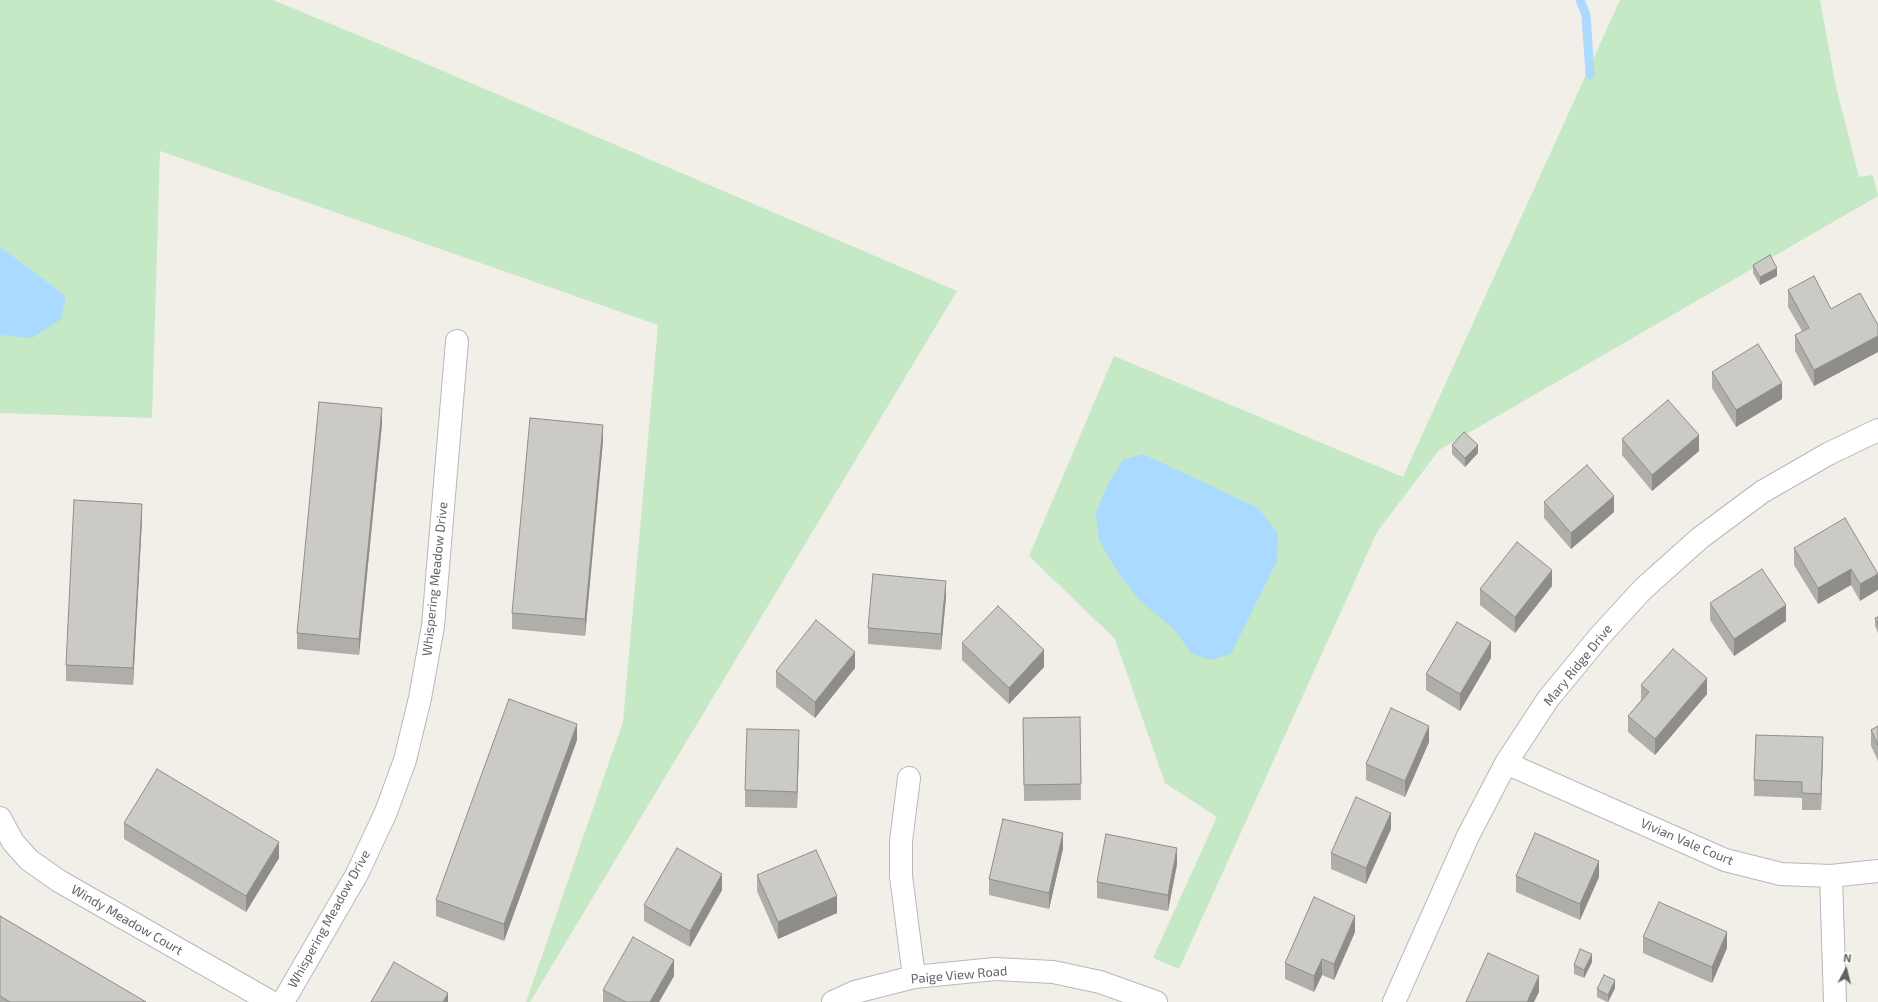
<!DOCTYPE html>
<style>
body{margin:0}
#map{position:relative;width:1878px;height:1002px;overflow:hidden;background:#f1efe8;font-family:"Exo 2",sans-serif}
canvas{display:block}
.north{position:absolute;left:1826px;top:950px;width:40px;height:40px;-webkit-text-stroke:3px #fff;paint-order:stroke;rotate:7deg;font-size:11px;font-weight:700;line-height:16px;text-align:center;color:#5f6368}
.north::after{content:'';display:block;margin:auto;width:14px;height:18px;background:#5f6368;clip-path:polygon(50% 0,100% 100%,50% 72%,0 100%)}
</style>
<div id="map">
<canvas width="1878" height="1002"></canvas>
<div class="north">N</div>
</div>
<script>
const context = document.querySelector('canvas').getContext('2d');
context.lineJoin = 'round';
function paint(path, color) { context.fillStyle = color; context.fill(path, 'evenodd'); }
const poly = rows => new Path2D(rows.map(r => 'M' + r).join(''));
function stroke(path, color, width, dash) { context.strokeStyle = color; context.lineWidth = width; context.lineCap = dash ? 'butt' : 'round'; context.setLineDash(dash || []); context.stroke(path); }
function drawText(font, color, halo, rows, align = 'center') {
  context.font = font + ' "Exo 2",sans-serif'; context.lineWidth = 3; context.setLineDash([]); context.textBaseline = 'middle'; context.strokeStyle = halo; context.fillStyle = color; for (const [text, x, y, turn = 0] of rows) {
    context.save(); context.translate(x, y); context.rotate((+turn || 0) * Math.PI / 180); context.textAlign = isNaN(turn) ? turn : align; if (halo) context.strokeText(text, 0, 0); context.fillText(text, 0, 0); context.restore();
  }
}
paint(poly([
 [0,0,273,0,389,48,957,291,530,1002,526,1002,623,722,658,325,160,151,152,418,0,413],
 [1620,0,1820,0,1836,87,1859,177,1873,175,1878,196,1439,450,1377,532,1179,969,1153,958,1217,817,1165,783,1115,639,1029,556,1114,356,1403,477]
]), '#c5e8c5');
paint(poly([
 [0,247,66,296,61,319,32,338,0,335],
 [1143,454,1258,508,1278,533,1277,561,1231,654,1211,660,1191,653,1175,630,1139,600,1118,573,1099,540,1096,512,1108,484,1123,460]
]), '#aadaff');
stroke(poly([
 [1580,0,1586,15,1590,75]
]), '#aadaff', 9);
const minor = poly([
 [1506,763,1725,860,1781,874,1831,876,1878,871],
 [909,778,901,841,901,876,914,977],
 [0,818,13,842,29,860,59,881,271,1002],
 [1831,876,1835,1002],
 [283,1002,357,874,386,812,405,760,420,698,433,626,457,341],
 [833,1002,855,992,914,977,995,969,1053,972,1100,982,1156,1002],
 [1394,1002,1468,836,1506,763,1548,699,1599,637,1643,589,1700,538,1762,492,1828,454,1878,430]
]);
stroke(minor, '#b5b8bc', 24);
stroke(minor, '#fff', 22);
paint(poly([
 [1753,265,1777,276,1760,285,1753,273],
 [1788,290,1831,309,1878,325,1878,352,1814,386,1795,351,1795,335,1802,331,1788,307],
 [1712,372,1782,399,1736,427,1712,388],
 [382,424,359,655,297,649,297,633],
 [1622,439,1699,451,1652,491,1622,455],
 [603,441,585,636,512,629,512,613],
 [1452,445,1478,453,1465,467,1452,454],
 [1544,502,1614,512,1571,549,1544,518],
 [142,520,133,685,66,681,66,665],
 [1794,548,1878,574,1860,601,1851,585,1818,604,1794,565],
 [1552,586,1515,633,1480,605,1480,589],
 [946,597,941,650,868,644,868,628],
 [1710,603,1786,621,1734,656,1710,620],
 [1875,618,1878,625,1878,633,1875,626],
 [962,643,1044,667,1009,704,962,660],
 [1491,658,1460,711,1426,690,1426,674],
 [855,668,815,718,776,687,776,671],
 [1641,685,1707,694,1655,755,1628,732,1628,716,1641,700],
 [1080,717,1081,800,1024,801,1023,718],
 [1878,726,1878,761,1871,746,1871,730],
 [577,740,504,941,436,916,436,900],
 [1429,742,1405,797,1366,780,1366,764],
 [799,746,797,808,745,807,745,790],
 [1823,754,1821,810,1802,810,1802,798,1754,796,1754,780],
 [124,823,279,858,246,912,124,839],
 [1391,829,1366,884,1331,869,1331,853],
 [1063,849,1049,909,989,895,989,879],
 [1177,864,1168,911,1097,898,1097,882],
 [757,875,837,913,778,939,757,891],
 [1516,876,1599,877,1580,920,1516,892],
 [722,890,690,947,644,921,644,905],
 [0,916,146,1002,0,1002],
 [1355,932,1334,980,1322,975,1314,992,1285,979,1285,963],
 [1643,937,1727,948,1712,983,1643,953],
 [1592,962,1584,978,1574,974,1574,965],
 [674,976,659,1002,603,1002,603,990],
 [1615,988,1608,1002,1607,1002,1597,997,1597,989]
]), '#afaea9');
paint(poly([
 [1777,268,1777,276,1760,285,1760,277],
 [1878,336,1878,352,1814,386,1814,370],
 [1782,383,1782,399,1736,427,1736,410],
 [382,408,382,424,359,655,359,639],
 [603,425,603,441,585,636,585,619],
 [1699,435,1699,451,1652,491,1652,475],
 [1478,445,1478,453,1465,467,1465,458],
 [1614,496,1614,512,1571,549,1571,533],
 [142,504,142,520,133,685,133,668],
 [1851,569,1851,585,1818,604,1818,588],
 [1552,570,1552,586,1515,633,1515,617],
 [1878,574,1878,590,1860,601,1860,584],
 [946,581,946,597,941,650,941,634],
 [1786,605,1786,621,1734,656,1734,639],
 [1491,642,1491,658,1460,711,1460,694],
 [1044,650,1044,667,1009,704,1009,688],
 [855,652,855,668,815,718,815,702],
 [1707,678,1707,694,1655,755,1655,739],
 [577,724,577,740,504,941,504,924],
 [1429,726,1429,742,1405,797,1405,781],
 [799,730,799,746,797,808,797,792],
 [1823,737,1823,754,1821,810,1821,794],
 [1391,813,1391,829,1366,884,1366,868],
 [1063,833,1063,849,1049,909,1049,893],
 [279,842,279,858,246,912,246,896],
 [1177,848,1177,864,1168,911,1168,895],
 [1599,861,1599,877,1580,920,1580,904],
 [722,874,722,890,690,947,690,931],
 [837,896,837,913,778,939,778,922],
 [1355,916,1355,932,1334,980,1334,964],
 [1727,932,1727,948,1712,983,1712,967],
 [1592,954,1592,962,1584,978,1584,970],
 [1322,959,1322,975,1314,992,1314,976],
 [674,960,674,976,659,1002,650,1002],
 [1539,976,1539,992,1534,1002,1527,1002],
 [1615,980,1615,988,1608,1002,1608,995],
 [448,993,448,1002,443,1002]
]), '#8f8d8a');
const building = poly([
 [1770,255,1777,268,1760,277,1753,265,1770,255],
 [1814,276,1831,309,1860,293,1878,325,1878,336,1814,370,1795,335,1809,328,1788,290,1814,276],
 [1758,344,1782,383,1736,410,1712,372,1758,344],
 [1668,400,1699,435,1652,475,1622,439,1668,400],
 [319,402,382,408,359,639,297,633,319,402],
 [530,418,603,425,585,619,512,613,530,418],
 [1464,432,1478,445,1465,458,1452,445,1464,432],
 [1587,465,1614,496,1571,533,1544,502,1587,465],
 [74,500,142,504,133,668,66,665,74,500],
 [1845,518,1878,574,1860,584,1851,569,1818,588,1794,548,1845,518],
 [1517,542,1552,570,1515,617,1480,589,1517,542],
 [1762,569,1786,605,1734,639,1710,603,1762,569],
 [873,574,946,581,941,634,868,628,873,574],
 [998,606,1044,650,1009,688,962,643,998,606],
 [1878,617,1878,625,1875,618,1878,617],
 [816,620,855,652,815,702,776,671,816,620],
 [1457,622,1491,642,1460,694,1426,674,1457,622],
 [1673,649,1707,678,1655,739,1628,716,1649,692,1641,685,1673,649],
 [509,699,577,724,504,924,436,900,509,699],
 [1391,708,1429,726,1405,781,1366,764,1391,708],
 [1080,717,1081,784,1024,785,1023,718,1080,717],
 [1878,726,1878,745,1871,730,1878,726],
 [747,729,799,730,797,792,745,790,747,729],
 [1756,735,1823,737,1821,794,1802,793,1802,782,1754,780,1756,735],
 [157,769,279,842,246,896,124,823,157,769],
 [1356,797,1391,813,1366,868,1331,853,1356,797],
 [1003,819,1063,833,1049,893,989,879,1003,819],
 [1535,833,1599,861,1580,904,1516,876,1535,833],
 [1106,834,1177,848,1168,895,1097,882,1106,834],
 [677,848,722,874,690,931,644,905,677,848],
 [816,850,837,896,778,922,757,875,816,850],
 [1314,897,1355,916,1334,964,1322,959,1314,976,1285,963,1314,897],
 [1659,902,1727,932,1712,967,1643,937,1659,902],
 [0,916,146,1002,10,1002,0,996,0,916],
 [633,937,674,960,650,1002,626,1002,603,990,633,937],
 [1580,949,1592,954,1584,970,1574,965,1580,949],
 [1488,953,1539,976,1527,1002,1466,1002,1488,953],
 [394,962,448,993,443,1002,371,1002,394,962],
 [1604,975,1615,980,1608,995,1597,989,1604,975]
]);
paint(building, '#cccac5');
stroke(building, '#8f8d8a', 1);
drawText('13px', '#5f6368', '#fff', [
 ["Whispering Meadow Drive",435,579,-84],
 ["Mary Ridge Drive",1578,665,-51],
 ["Vivian Vale Court",1687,842,23],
 ["Whispering Meadow Drive",329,919,-61],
 ["Windy Meadow Court",127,920,30],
 ["Paige View Road",959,975,-5]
]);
</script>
